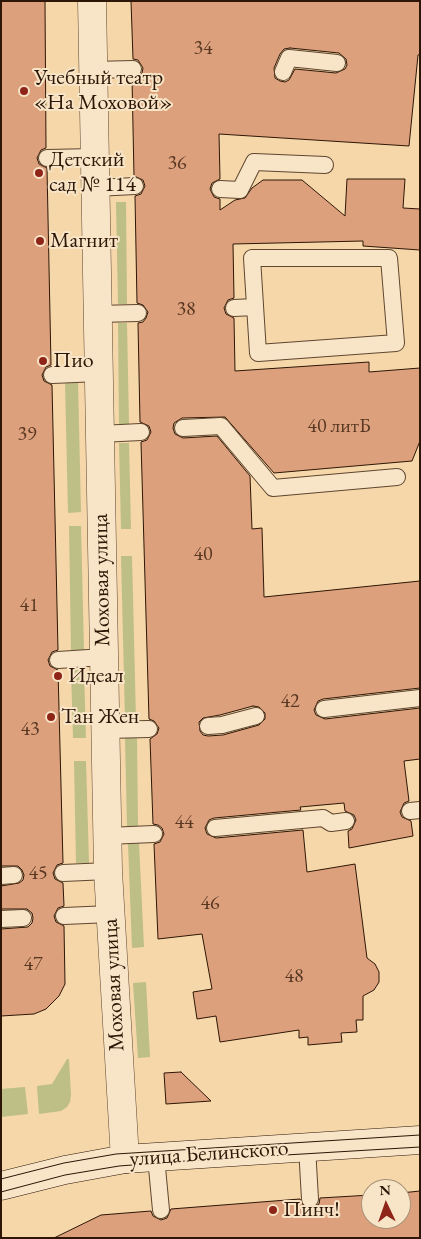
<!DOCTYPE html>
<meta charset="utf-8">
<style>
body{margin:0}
#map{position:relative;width:421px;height:1239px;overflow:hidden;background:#f5d7aa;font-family:"EB Garamond",serif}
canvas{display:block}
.frame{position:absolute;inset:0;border:2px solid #2d1605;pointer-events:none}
.north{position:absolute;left:361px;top:1179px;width:50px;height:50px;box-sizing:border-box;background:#f8e5c8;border:1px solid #a7927a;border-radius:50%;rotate:357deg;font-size:14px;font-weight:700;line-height:20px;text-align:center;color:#2d1605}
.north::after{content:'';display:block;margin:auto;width:18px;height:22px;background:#8f2418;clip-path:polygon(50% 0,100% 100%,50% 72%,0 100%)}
</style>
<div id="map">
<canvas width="421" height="1239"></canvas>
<div class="frame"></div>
<div class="north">N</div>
</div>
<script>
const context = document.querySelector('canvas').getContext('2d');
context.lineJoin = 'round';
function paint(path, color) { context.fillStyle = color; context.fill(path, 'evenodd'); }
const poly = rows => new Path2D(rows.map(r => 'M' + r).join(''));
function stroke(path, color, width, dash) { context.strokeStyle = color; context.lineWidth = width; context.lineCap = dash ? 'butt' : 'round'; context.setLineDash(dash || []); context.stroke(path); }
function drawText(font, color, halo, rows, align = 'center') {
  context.font = font + ' "EB Garamond",serif'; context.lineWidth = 4; context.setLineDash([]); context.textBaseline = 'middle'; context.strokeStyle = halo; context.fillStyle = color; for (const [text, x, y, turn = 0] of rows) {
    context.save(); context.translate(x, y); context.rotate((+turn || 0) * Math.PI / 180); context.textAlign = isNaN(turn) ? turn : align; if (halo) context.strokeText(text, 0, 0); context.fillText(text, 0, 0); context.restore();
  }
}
paint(poly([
 [116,202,126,202,127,304,118,304],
 [118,323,127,323,129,424,119,424],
 [65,382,78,382,81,512,68,513],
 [119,443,129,443,131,529,121,529],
 [69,526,81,526,84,651,71,651],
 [121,556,132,556,136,720,125,720],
 [71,670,84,670,86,738,73,738],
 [125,738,137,738,138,826,127,826],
 [74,761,86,761,89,863,76,863],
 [139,843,144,947,132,948,128,844],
 [146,982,150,1057,138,1058,133,983],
 [67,1059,69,1059,71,1095,70,1102,67,1107,61,1111,39,1114,37,1086,52,1084],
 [25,1087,28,1114,1,1117,1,1089]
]), '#bebe87');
const building = poly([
 [1,1,45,1,46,148,41,150,37,158,39,164,47,168,51,365,46,367,42,375,44,381,52,385,58,650,52,652,48,660,50,666,58,670,63,863,57,865,53,873,55,879,63,883,64,906,58,908,54,916,56,922,64,926,65,984,59,996,46,1009,34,1014,1,1016,1,929,28,927,32,923,33,918,32,913,27,909,1,909,1,886,19,883,23,880,24,875,22,870,18,866,1,866,1,1],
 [131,1,420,1,420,54,418,55,409,146,219,134,220,179,212,183,210,189,214,197,220,199,220,210,235,200,245,198,252,188,263,180,302,180,345,216,347,179,405,179,403,208,420,209,420,250,363,246,363,241,233,244,234,298,228,300,224,308,226,314,234,318,235,371,369,362,369,372,420,368,420,441,412,461,274,473,225,417,182,418,174,423,173,428,175,434,183,438,217,436,250,476,252,529,262,528,264,597,420,581,420,688,323,699,318,701,314,710,316,715,325,719,420,708,420,759,404,761,409,801,404,803,400,812,402,817,411,821,413,836,349,848,348,831,352,829,356,820,354,815,345,811,344,803,300,807,301,810,214,818,209,820,205,828,207,834,216,838,303,830,307,872,355,864,367,958,375,964,379,972,379,982,374,990,363,996,363,1020,356,1020,357,1032,341,1033,342,1042,308,1045,308,1037,299,1038,299,1030,220,1042,216,1016,197,1019,193,992,212,989,202,934,158,939,154,844,160,842,164,834,162,828,158,825,153,824,150,739,157,734,159,728,154,721,149,719,141,442,147,440,151,432,149,426,140,422,138,323,143,322,146,318,148,312,143,305,137,303,135,196,141,194,145,186,143,180,134,176,132,79,139,77,142,73,143,68,138,60,133,59,131,1],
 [290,48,339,53,346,59,347,65,345,69,336,73,295,69,289,80,285,82,280,81,275,78,274,68,280,54,284,49,290,48],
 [253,706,259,707,265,713,265,719,259,725,223,735,208,736,203,735,200,731,199,722,203,718,220,715,253,706],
 [181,1072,211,1101,166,1104,164,1073,181,1072],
 [420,1191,420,1238,54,1238,101,1215,151,1211,153,1216,161,1220,167,1218,171,1209,300,1199,305,1208,311,1209,319,1204,320,1198,371,1195,371,1219,401,1219,401,1193,420,1191]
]);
paint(building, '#dda07c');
stroke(building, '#2d1605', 1);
const service = poly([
 [93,70,133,69],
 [283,72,289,58,337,63],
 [47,158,95,157],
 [95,188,135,186],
 [220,189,240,190,254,162,325,165],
 [252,258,389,258,396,343,258,353,252,258],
 [234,308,255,307],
 [97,314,138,313],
 [52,375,99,373],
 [183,428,221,426,273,488,397,477],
 [100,434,141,432],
 [58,660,104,657],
 [324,709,420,698],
 [208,726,222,725,256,716],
 [105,730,149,729],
 [410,811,420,810],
 [215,828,323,818,331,823,346,821],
 [107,836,154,834],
 [63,873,108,871],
 [1,876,14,875],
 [64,916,110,914],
 [1,919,23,918],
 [307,1147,310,1199],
 [156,1157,161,1210]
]);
const minor = poly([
 [92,1,108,871,125,1159]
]);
const secondary = poly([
 [1,1186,65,1170,125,1159,420,1140]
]);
stroke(service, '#5f462e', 18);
stroke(minor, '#5f462e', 29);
stroke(secondary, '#2d1605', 29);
stroke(service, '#f8e5c8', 16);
stroke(minor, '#f8e5c8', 28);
stroke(secondary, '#f8e5c8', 28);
stroke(poly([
 [1,1179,64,1163,116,1154,420,1135],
 [1,1192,65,1175,119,1166,185,1161,420,1147]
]), '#2d1605', 1);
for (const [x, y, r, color] of [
 [24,91,5,"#8f2418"],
 [39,173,5,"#8f2418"],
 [40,241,5,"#8f2418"],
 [43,361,5,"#8f2418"],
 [58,676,5,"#8f2418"],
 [51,717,5,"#8f2418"],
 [273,1210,5,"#8f2418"]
]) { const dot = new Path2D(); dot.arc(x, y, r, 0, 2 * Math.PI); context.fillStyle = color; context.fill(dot); stroke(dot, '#f8e5c8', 2); }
drawText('20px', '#593823', null, [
 ["34",203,49],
 ["36",177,164],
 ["38",186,310],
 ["40 литБ",339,427],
 ["39",27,435],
 ["40",203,555],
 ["41",29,606],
 ["42",290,702],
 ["43",30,730],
 ["44",184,823],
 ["45",38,874],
 ["46",210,904],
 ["47",33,965],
 ["48",294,977]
]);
drawText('22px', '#2d1605', '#f8e5c8', [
 ["Учебный театр",34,78],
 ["«На Моховой»",34,103],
 ["Детский",49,160],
 ["сад № 114",49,185],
 ["Магнит",50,241],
 ["Пио",53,361],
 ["Идеал",68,676],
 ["Тан Жен",61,717],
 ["Пинч!",283,1210]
], 'left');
drawText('22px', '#2d1605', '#f8e5c8', [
 ["Моховая улица",102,580,-91],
 ["Моховая улица",114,985,-93],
 ["улица Белинского",209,1154,-4]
]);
</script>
